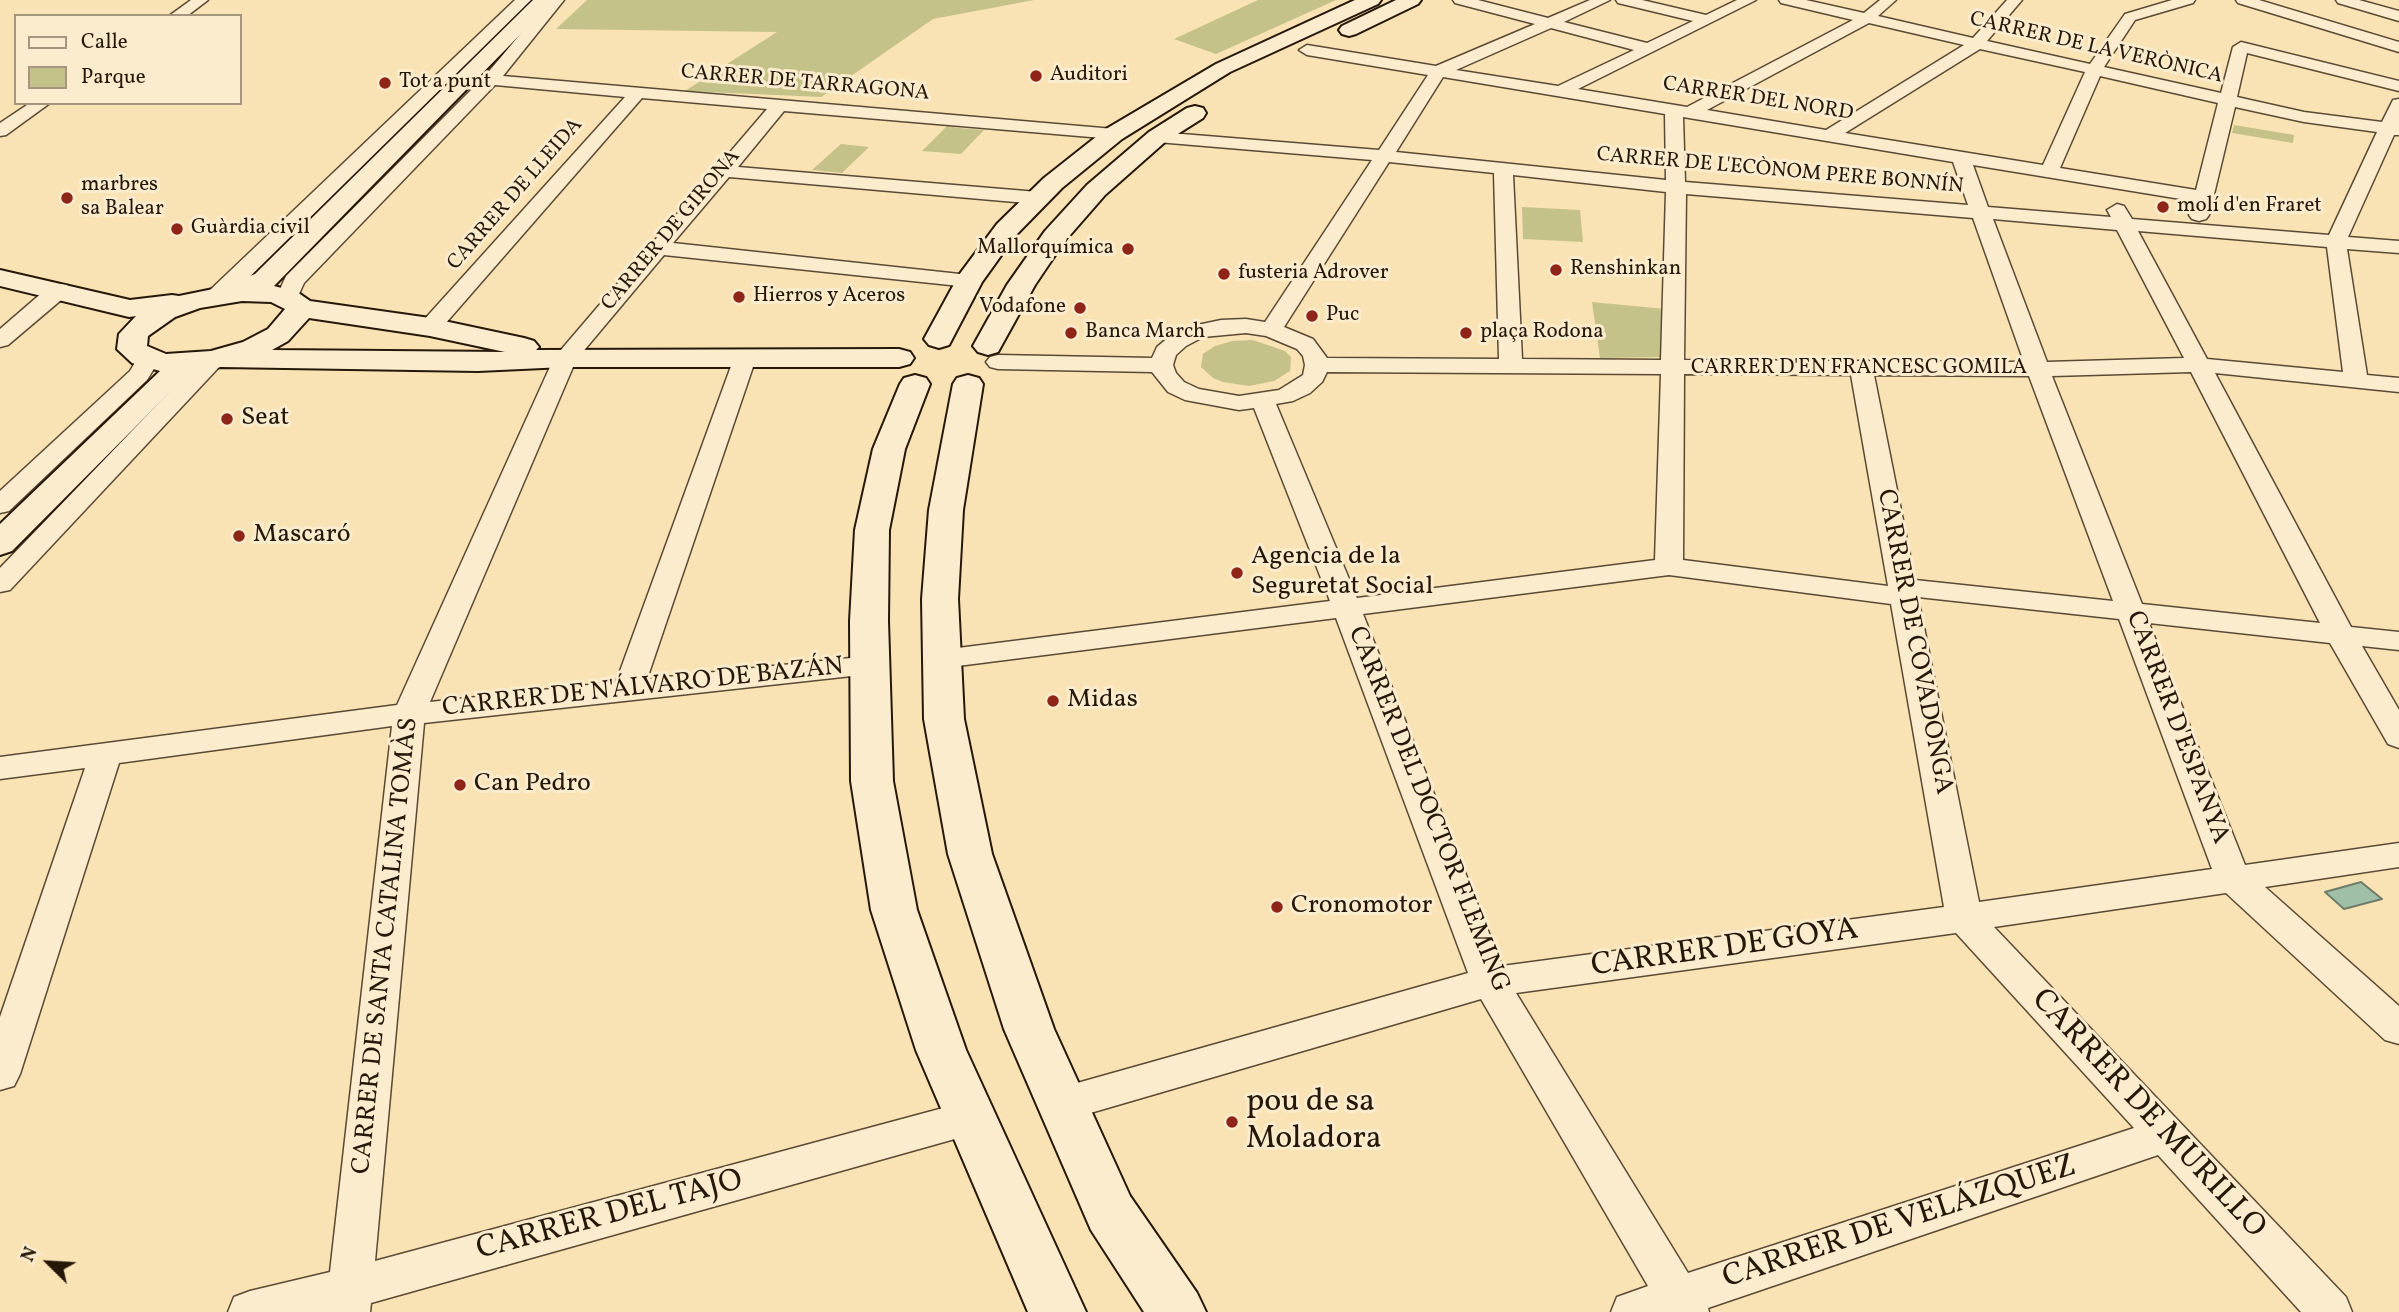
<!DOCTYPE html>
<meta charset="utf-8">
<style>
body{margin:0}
#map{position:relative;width:2399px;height:1312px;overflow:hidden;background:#f9e2b3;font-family:Vollkorn,serif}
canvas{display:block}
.legend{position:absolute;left:14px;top:14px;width:228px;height:91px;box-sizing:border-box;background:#fbecce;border:2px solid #a5977f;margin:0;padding:9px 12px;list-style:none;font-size:21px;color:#251809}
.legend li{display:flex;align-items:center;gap:14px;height:35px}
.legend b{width:35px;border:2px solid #a5977f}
.north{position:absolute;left:14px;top:1228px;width:70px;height:70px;-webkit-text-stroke:5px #fbecce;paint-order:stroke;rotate:294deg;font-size:19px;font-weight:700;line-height:28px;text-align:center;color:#251809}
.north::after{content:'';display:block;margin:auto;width:24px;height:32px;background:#251809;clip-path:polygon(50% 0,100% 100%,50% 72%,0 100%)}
</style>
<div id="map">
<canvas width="2399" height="1312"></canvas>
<ul class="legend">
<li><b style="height:9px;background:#fbecce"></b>Calle</li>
<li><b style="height:19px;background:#c4c288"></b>Parque</li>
</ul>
<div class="north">N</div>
</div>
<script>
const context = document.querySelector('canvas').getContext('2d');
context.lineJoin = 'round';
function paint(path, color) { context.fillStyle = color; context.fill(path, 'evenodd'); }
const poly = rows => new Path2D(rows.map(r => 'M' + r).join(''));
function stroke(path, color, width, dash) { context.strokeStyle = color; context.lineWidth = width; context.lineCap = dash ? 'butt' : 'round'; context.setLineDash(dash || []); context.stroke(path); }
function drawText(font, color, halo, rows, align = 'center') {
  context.font = font + ' Vollkorn,serif'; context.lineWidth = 6; context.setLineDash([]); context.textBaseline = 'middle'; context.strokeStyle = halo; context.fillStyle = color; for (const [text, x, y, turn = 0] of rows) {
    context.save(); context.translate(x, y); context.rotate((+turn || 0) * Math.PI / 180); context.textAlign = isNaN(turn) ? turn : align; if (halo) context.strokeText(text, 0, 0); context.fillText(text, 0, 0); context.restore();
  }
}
paint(poly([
 [587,0,1034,0,933,19,821,97,685,91,777,32,556,29],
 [1258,0,1336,0,1216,54,1174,39],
 [2234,125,2294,135,2293,143,2232,133],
 [947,126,958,128,984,130,961,154,922,151],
 [841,144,869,147,842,173,812,170],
 [1522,207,1580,210,1583,242,1523,239],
 [1592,302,1665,309,1666,357,1600,358],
 [1253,340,1285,351,1291,357,1290,371,1274,381,1249,386,1223,382,1213,378,1201,367,1203,354,1215,346,1232,341]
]), '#c4c288');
const water = poly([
 [2361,882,2382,899,2344,909,2325,892,2361,882]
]);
paint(water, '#9fbfa7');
stroke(water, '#6e7c68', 2);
const street = poly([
 [191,0,208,0,187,16,169,16,191,0],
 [515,0,531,0,225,301,209,301,206,296,209,291,515,0],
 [549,0,564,0,503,76,1114,129,1123,134,1114,139,784,111,738,167,1038,192,1048,198,1038,204,729,177,673,243,969,275,977,276,980,281,977,286,969,287,664,255,576,360,430,702,616,682,734,358,737,353,745,351,753,353,756,358,647,679,870,656,881,658,885,665,881,672,870,674,424,723,375,1261,969,1101,983,1106,989,1118,983,1130,969,1135,371,1303,370,1312,228,1312,234,1297,250,1291,330,1272,392,726,119,763,20,1074,14,1086,0,1090,0,1017,85,768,0,779,0,757,397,705,554,358,767,109,642,98,438,332,422,332,419,327,422,322,625,97,495,85,304,283,295,303,279,303,276,298,286,276,485,76,549,0],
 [1453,0,1478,0,1548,18,1590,0,1610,0,1564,22,1647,43,1693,21,1618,3,1616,0,1642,0,1706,15,1737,0,1756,0,1578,89,1687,107,1853,20,1781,3,1779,0,1806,0,1864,13,1880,0,1896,0,1878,16,1973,38,2007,0,2022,0,1987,41,2090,64,2125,14,2172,0,2195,0,2193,3,2135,20,2104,67,2221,93,2233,47,2241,42,2399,81,2399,91,2247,53,2237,97,2304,112,2382,122,2393,100,2399,99,2399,135,2394,135,2348,237,2399,241,2399,253,2347,249,2367,375,2399,378,2399,392,2215,373,2351,627,2399,632,2399,650,2362,646,2399,710,2399,748,2388,744,2330,643,2149,623,2245,865,2399,843,2399,867,2265,887,2399,1006,2399,1044,2385,1040,2226,893,1994,927,2346,1297,2352,1312,2301,1312,2158,1155,1708,1308,1709,1312,1611,1312,1617,1297,1648,1286,1481,999,1063,1121,1049,1116,1043,1104,1049,1092,1063,1087,1468,973,1336,618,942,668,931,666,927,659,931,652,942,650,1330,601,1254,408,1239,410,1185,400,1168,392,1152,372,998,369,990,367,986,362,990,357,998,355,1152,358,1157,347,1170,336,1188,327,1221,320,1246,319,1265,322,1372,160,1157,142,1148,137,1157,132,1379,150,1428,75,1307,55,1299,50,1307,45,1436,66,1535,24,1455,3,1453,0],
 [1869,23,1964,45,1826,130,1707,110,1869,23],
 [1551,28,1634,50,1558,86,1456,70,1551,28],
 [1980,49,2085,72,2043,165,1845,133,1980,49],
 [2100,76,2218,103,2196,190,2060,168,2100,76],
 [1443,77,1665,114,1666,180,1396,152,1443,77],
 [2235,107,2304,122,2377,132,2329,235,2132,219,2124,206,2117,204,2107,210,2111,217,1988,207,1973,165,2193,201,2189,215,2192,219,2199,221,2206,219,2209,215,2235,107],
 [1683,117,1953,162,1968,205,1685,182,1683,117],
 [1389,162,1494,173,1499,359,1327,358,1313,339,1284,327,1389,162],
 [1513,175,1666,192,1661,360,1522,359,1513,175],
 [1686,194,1973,218,2024,362,1684,360,1686,194],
 [1993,219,2117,230,2184,358,2047,362,1993,219],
 [2138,231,2327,247,2343,372,2207,359,2138,231],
 [1246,333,1266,336,1297,349,1303,356,1305,365,1303,375,1279,390,1239,396,1199,389,1184,382,1176,373,1173,365,1176,355,1186,346,1203,337,1246,333],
 [1327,372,1661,374,1655,560,1357,598,1276,404,1293,401,1310,393,1322,382,1327,372],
 [2191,372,2320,623,2142,604,2052,376,2191,372],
 [1684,374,1851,375,1888,586,1683,560,1684,374],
 [1874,375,2029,376,2113,601,1915,580,1874,375],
 [1669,575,1891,604,1944,907,1502,966,1363,614,1669,575],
 [1918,597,2119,619,2212,869,1979,902,1918,597],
 [1956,933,2134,1128,1688,1273,1516,993,1956,933],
 [2236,0,2259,0,2399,42,2399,52,2238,3,2236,0],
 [2336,0,2359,0,2399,11,2399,21,2338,3,2336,0],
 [30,103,50,103,6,135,0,136,0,123,30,103],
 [59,284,67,285,70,290,67,295,8,345,0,347,0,329,51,285,59,284],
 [148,352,156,354,160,359,147,380,9,511,0,513,0,491,130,371,140,354,148,352],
 [213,353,221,355,225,360,221,365,10,590,0,592,0,568,205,355,213,353]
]);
const secondary = poly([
 [533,0,554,0,274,286,297,292,310,301,430,318,524,338,534,341,539,347,536,350,899,349,910,352,914,358,910,364,899,367,565,367,478,371,221,367,207,369,175,387,12,551,0,555,0,524,160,371,132,363,117,349,119,334,136,316,129,317,0,286,0,270,130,300,172,295,179,296,223,287,255,274,533,0],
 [242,301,271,302,285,309,268,329,243,342,211,351,166,354,147,346,148,336,175,317,200,308,242,301],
 [309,318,430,336,505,352,272,350,288,341,309,318],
 [1355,0,1381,0,1378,4,1230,72,1122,139,1062,188,1015,236,982,282,949,345,939,348,929,345,924,339,959,275,997,224,1044,178,1106,129,1216,64,1355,0],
 [1396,0,1421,0,1418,4,1356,34,1349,36,1342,34,1339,30,1342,26,1396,0],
 [1195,106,1203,108,1206,113,1203,118,1165,142,1105,195,1064,242,1035,285,998,352,988,355,978,352,973,346,1007,285,1045,231,1087,185,1149,132,1187,108,1195,106],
 [915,375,926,378,930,384,905,449,889,530,888,621,893,781,917,910,966,1050,1086,1312,1028,1312,916,1050,871,910,851,781,850,621,855,530,873,449,900,384,904,378,915,375],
 [968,375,979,378,983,384,963,510,958,599,964,719,992,854,1054,1029,1130,1196,1197,1293,1206,1312,1144,1312,1091,1230,1004,1029,948,854,924,719,922,599,929,510,953,384,957,378,968,375]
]);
stroke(street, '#5a4a34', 3);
stroke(secondary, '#251809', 4);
paint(street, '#fbecce');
paint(secondary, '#fbecce');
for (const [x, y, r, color] of [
 [1036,76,7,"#8f2418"],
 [385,83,7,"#8f2418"],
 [67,198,7,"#8f2418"],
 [2163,207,7,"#8f2418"],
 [177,229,7,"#8f2418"],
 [1128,249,7,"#8f2418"],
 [1556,270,7,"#8f2418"],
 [1224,274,7,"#8f2418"],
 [739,297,7,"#8f2418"],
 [1080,308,7,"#8f2418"],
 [1312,316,7,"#8f2418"],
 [1071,333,7,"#8f2418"],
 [1466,333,7,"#8f2418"],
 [227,419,7,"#8f2418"],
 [239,536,7,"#8f2418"],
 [1237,573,7,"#8f2418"],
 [1053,701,7,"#8f2418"],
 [460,785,7,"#8f2418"],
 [1277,907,7,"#8f2418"],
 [1232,1122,7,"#8f2418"]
]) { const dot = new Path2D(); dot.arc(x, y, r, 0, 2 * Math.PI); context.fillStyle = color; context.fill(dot); stroke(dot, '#fbecce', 2.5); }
drawText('21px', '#251809', '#fbecce', [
 ["CARRER DE LA VERÒNICA",2096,49,13],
 ["CARRER DE TARRAGONA",805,84,5],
 ["CARRER DEL NORD",1758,100,9],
 ["CARRER DE L'ECÒNOM PERE BONNÍN",1780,172,5],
 ["CARRER DE LLEIDA",516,195,-49],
 ["CARRER DE GIRONA",672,231,-50],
 ["CARRER D'EN FRANCESC GOMILA",1859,369]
]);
drawText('21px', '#251809', '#fbecce', [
 ["Auditori",1050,76],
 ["Tot a punt",399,83],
 ["marbres",81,186],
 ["sa Balear",81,210],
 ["molí d'en Fraret",2177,207],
 ["Guàrdia civil",191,229],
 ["Mallorquímica",1114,249,"right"],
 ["Renshinkan",1570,270],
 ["fusteria Adrover",1238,274],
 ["Hierros y Aceros",753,297],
 ["Vodafone",1066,308,"right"],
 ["Puc",1326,316],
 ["Banca March",1085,333],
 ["plaça Rodona",1480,333]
], 'left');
drawText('26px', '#251809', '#fbecce', [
 ["Seat",241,419],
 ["Mascaró",253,536],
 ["Agencia de la",1251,558],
 ["Seguretat Social",1251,588],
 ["Midas",1067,701],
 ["Can Pedro",474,785],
 ["Cronomotor",1291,907]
], 'left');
drawText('26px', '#251809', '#fbecce', [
 ["CARRER DE COVADONGA",1913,642,79],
 ["CARRER DE N'ÁLVARO DE BAZÁN",643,689,-6],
 ["CARRER D'ESPANYA",2176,728,69],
 ["CARRER DEL DOCTOR FLEMING",1427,810,68],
 ["CARRER DE SANTA CATALINA TOMÀS",387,946,-84]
]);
drawText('32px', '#251809', '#fbecce', [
 ["CARRER DE GOYA",1725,950,-8],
 ["CARRER DE MURILLO",2147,1115,47],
 ["CARRER DEL TAJO",610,1217,-15],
 ["CARRER DE VELÁZQUEZ",1900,1224,-18]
]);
drawText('32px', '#251809', '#fbecce', [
 ["pou de sa",1246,1104],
 ["Moladora",1246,1141]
], 'left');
</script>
